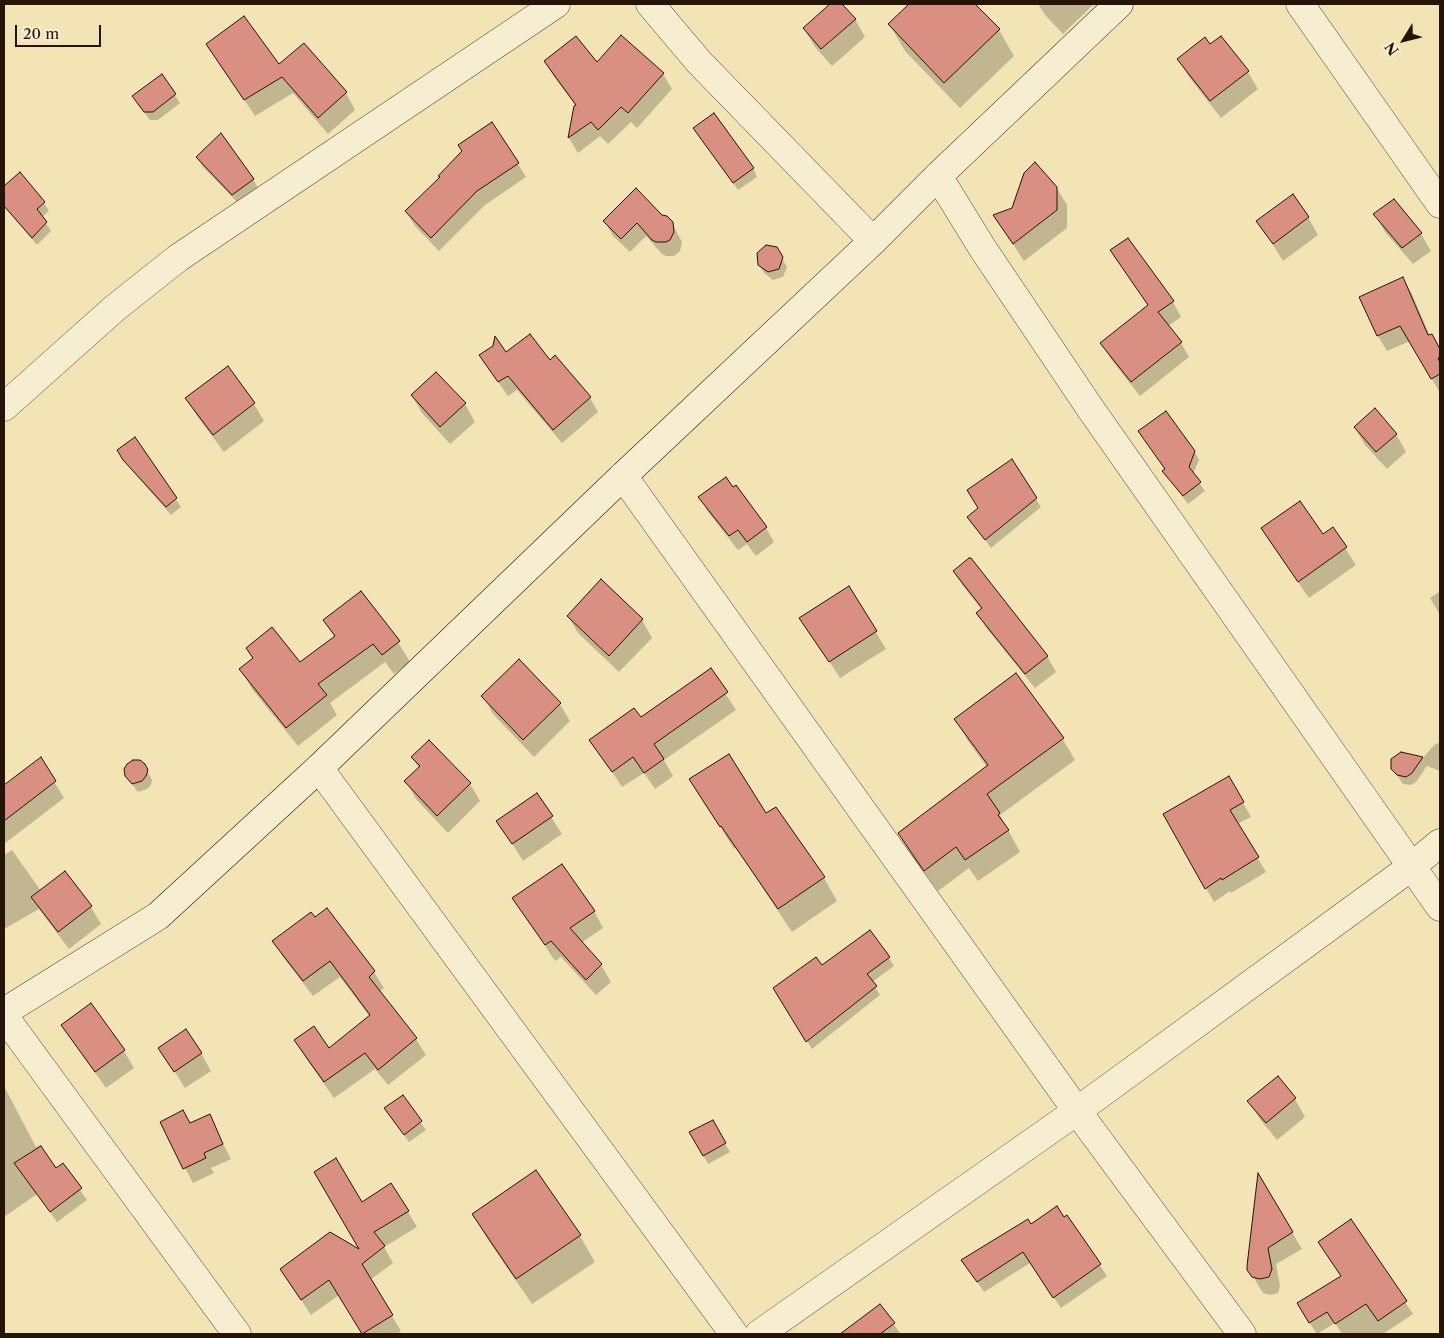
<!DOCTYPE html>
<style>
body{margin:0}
#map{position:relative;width:1444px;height:1338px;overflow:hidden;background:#f3e4b6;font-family:"Libre Caslon Text",serif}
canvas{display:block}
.frame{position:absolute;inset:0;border:5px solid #261406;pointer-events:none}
.north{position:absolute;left:1379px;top:15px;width:50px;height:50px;-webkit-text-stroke:4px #f7edd0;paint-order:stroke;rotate:234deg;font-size:14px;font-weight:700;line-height:20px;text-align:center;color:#261406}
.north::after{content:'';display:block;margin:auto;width:18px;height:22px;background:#261406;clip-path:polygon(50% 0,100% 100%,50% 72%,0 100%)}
.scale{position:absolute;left:15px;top:25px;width:86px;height:22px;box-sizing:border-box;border:2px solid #261406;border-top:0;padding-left:6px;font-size:15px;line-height:18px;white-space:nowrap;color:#261406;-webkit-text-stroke:4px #f7edd0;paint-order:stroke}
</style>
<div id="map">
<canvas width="1444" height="1338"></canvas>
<div class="frame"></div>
<div class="north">N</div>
<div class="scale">20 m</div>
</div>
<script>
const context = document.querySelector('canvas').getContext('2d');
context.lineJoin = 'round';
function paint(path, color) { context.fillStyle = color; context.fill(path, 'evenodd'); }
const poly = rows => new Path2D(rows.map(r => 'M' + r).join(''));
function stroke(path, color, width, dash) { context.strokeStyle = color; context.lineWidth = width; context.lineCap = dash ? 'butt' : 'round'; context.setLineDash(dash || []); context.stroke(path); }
paint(poly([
 [832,4,841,4,855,19,865,37,832,66,815,47,805,30,805,27],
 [911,4,974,4,999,30,1014,56,960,108,905,51,890,25],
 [1038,4,1094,4,1063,34,1046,16],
 [621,36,663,74,672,89,637,128,631,122,608,144,600,136,578,153,569,138,576,106,554,77,545,62,597,64],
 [207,44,279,66,303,44,346,93,355,110,328,134,293,93,255,116],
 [1210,46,1248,72,1258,89,1221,118,1189,77,1179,60],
 [162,76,180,103,158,120,150,120,138,104],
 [700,137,753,168,757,177,738,190],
 [197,157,253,179,258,188,238,203,202,166],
 [518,164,526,177,485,205,439,251,415,226,406,212],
 [20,174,44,203,49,211,42,217,51,231,37,245,4,206,4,188],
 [1056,187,1067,205,1067,228,1024,261,995,216,1013,209],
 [1394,201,1421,234,1431,251,1413,264,1385,232,1375,215],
 [662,216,670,220,682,242,680,251,674,256,666,256,662,254,646,236,630,252,613,236,605,222],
 [1308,217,1318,235,1283,261,1258,221],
 [1128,240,1173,302,1181,317,1168,326,1181,343,1189,357,1140,396,1110,358,1102,343,1149,307,1111,251],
 [776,248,787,267,783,277,773,280,764,273,759,265],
 [1403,279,1412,294,1430,336,1431,335,1440,351,1440,393,1410,341,1387,351,1378,336,1361,297],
 [494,346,506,354,549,362,590,398,598,412,562,443,517,390,508,396,489,369],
 [228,368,254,404,264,421,224,452,197,416,187,399],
 [436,373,465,404,475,422,450,444,422,413,412,396],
 [1355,428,1396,434,1406,452,1387,469,1365,445],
 [135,438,181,507,171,515,130,468,123,459],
 [1194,451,1199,460,1193,474,1205,491,1188,504,1164,472],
 [1012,461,1041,507,991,548,969,518,980,509],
 [700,497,766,528,774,542,756,556,747,544,738,550,708,512],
 [1263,529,1323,536,1333,529,1356,565,1309,598,1273,546],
 [954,571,1047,656,1056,672,1035,688,987,629,978,614,982,610,963,586],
 [601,581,642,620,652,638,619,672,578,633,568,616],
 [849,588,886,649,840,678,801,618],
 [1440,591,1440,615,1430,598],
 [325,621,398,642,410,662,394,674,385,662,330,703,337,715,298,746,252,689,241,669,254,659,247,648,300,664,335,638],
 [710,670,736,710,664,760,673,776,655,789,644,773,622,787,591,740,640,719],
 [483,696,560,704,570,721,534,757,493,714],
 [956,719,1062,738,1075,760,1000,815,1020,852,978,881,969,868,938,891,912,855,899,834,987,767,968,741],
 [429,741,470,784,480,801,448,833,416,799,406,781,419,769,412,757],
 [1440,742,1440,771,1427,766,1416,782,1411,785,1403,784,1393,769,1401,753,1423,758,1434,745],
 [40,759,64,798,4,844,4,787],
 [144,765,152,780,151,785,147,789,138,792,126,776],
 [1229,778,1251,817,1237,824,1266,872,1231,893,1230,891,1214,902,1164,814],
 [691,779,766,815,824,878,837,901,792,932,736,848,734,849],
 [537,795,562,834,523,861,498,821],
 [12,850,41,891,65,873,91,907,101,924,69,949,39,909,4,929,4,855],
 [514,899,594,911,603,928,581,943,601,965,611,982,596,995,561,957,555,961],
 [327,910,374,972,384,988,379,992,416,1039,426,1055,388,1085,375,1069,334,1098,305,1057,296,1041,329,1050,370,1017,340,977,313,996,283,957,274,941],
 [889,958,894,966,872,982,880,995,812,1049,775,988,822,967],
 [90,1005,124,1051,134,1068,106,1088,73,1042,63,1025],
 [160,1048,201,1053,211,1071,185,1088],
 [1277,1078,1295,1099,1305,1117,1277,1140,1259,1118,1249,1101],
 [4,1086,36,1147,39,1145,55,1170,62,1164,87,1200,57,1222,37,1194,4,1217],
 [402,1096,426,1130,409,1142,386,1109],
 [209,1116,231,1159,211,1168,214,1173,193,1183,161,1123,190,1125],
 [712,1122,730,1152,708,1164,691,1133],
 [1259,1177,1302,1249,1276,1264,1280,1286,1278,1293,1270,1295,1263,1293,1249,1270],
 [362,1204,408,1212,417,1227,384,1247,393,1263,370,1280,401,1331,397,1334,363,1334,339,1295,311,1315,281,1269,362,1252],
 [473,1214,580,1236,595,1262,532,1304,488,1240],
 [1067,1216,1107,1276,1061,1308,1030,1263,984,1292,962,1260,1030,1225,1064,1219],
 [1351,1221,1413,1314,1383,1334,1342,1334,1335,1323,1317,1334,1305,1316,1341,1277],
 [880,1306,901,1334,842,1334]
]), '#0003');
const building = poly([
 [830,4,842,4,856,19,821,49,803,28,830,4],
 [909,4,975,4,1000,29,944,83,888,24,909,4],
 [244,16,279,64,304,43,347,92,318,118,282,77,244,100,206,44,244,16],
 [621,35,664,73,628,113,621,107,598,130,591,122,568,138,574,106,576,105,544,61,576,36,597,62,621,35],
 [1221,36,1249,71,1210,101,1177,59,1205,37,1210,44,1221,36],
 [162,74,176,94,153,112,144,112,132,96,162,74],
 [714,113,754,168,733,183,693,128,714,113],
 [492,122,519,163,477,191,431,238,405,211,440,177,438,176,462,151,458,145,492,122],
 [221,133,254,179,232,195,196,157,221,133],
 [1035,162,1057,187,1057,210,1013,244,993,215,1012,208,1024,173,1035,162],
 [20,172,45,202,37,209,47,222,32,238,4,206,4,186,20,172],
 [636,188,662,215,667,216,673,222,674,232,670,240,666,242,656,242,652,240,637,223,621,239,603,221,636,188],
 [1293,194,1309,217,1273,244,1256,221,1293,194],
 [1394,199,1422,233,1402,248,1373,214,1394,199],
 [1128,238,1174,301,1158,312,1182,342,1131,382,1100,343,1148,305,1110,250,1128,238],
 [766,245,777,247,783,257,779,269,768,272,758,265,757,253,766,245],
 [1403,277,1428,335,1432,334,1440,349,1440,357,1438,358,1440,363,1440,374,1431,379,1400,326,1377,336,1359,297,1403,277],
 [530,334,550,360,555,355,591,397,553,430,508,376,498,382,479,355,493,346,495,336,506,352,530,334],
 [228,366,255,403,213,435,185,398,228,366],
 [436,372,466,403,440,427,411,395,436,372],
 [1375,408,1397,434,1376,452,1354,427,1375,408],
 [1166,411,1195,451,1189,467,1201,482,1183,496,1162,471,1165,469,1138,431,1166,411],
 [135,437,177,498,166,507,123,460,117,450,135,437],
 [1012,459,1037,498,985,540,967,517,978,508,967,490,1012,459],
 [726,477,733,487,736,485,767,527,747,542,738,530,729,536,698,497,726,477],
 [1300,501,1323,534,1333,527,1347,547,1298,582,1261,528,1300,501],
 [969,558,971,558,1048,656,1025,674,976,613,982,608,953,571,969,558],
 [601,579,643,619,609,656,567,616,601,579],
 [849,586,877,631,829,662,799,618,849,586],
 [361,591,400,641,382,655,373,644,318,684,327,695,286,728,239,669,253,658,246,648,272,627,300,662,335,636,323,620,361,591],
 [519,659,561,703,523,740,481,696,519,659],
 [711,668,728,692,654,744,664,759,644,773,633,757,612,772,589,740,634,708,641,717,711,668],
 [1016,673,1064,738,987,794,1000,813,998,815,1009,830,965,860,956,847,924,871,898,833,988,765,954,719,1016,673],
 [429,740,471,783,437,816,404,781,420,766,411,757,429,740],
 [1401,752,1423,757,1412,773,1406,777,1397,775,1391,769,1391,759,1401,752],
 [729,754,766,813,776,807,825,877,778,909,721,826,720,827,689,779,729,754],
 [41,757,56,781,4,821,4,785,41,757],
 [133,760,140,760,145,764,148,770,146,776,142,781,132,784,125,776,124,769,127,764,133,760],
 [1229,776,1244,802,1230,810,1259,857,1222,880,1221,878,1205,889,1163,814,1229,776],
 [537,793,553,816,512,844,496,821,537,793],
 [562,864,595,911,570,928,602,964,586,980,551,941,545,945,512,898,562,864],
 [65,871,92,906,58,932,31,897,65,871],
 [327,908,375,971,369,977,417,1038,378,1070,365,1053,324,1082,294,1040,314,1026,329,1048,370,1015,330,961,303,981,272,941,311,912,315,917,327,908],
 [870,930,890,957,867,974,877,986,806,1042,773,988,816,957,822,965,870,930],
 [91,1003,125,1050,95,1072,61,1025,91,1003],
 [186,1029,202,1053,174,1072,158,1048,186,1029],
 [1278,1076,1296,1098,1266,1123,1247,1101,1278,1076],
 [403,1095,422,1121,404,1135,384,1108,403,1095],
 [183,1110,190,1123,210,1114,223,1144,204,1153,206,1158,183,1169,160,1122,183,1110],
 [713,1120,726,1143,703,1156,689,1132,713,1120],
 [41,1146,56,1168,63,1163,82,1188,50,1212,14,1163,41,1146],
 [336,1158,362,1202,391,1183,409,1211,374,1232,385,1246,362,1264,393,1315,362,1334,329,1280,301,1300,280,1269,330,1232,359,1249,314,1172,336,1158],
 [536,1170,581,1235,516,1279,472,1214,536,1170],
 [1258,1173,1293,1232,1268,1248,1272,1269,1269,1277,1260,1279,1252,1277,1247,1270,1247,1266,1258,1173],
 [1057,1206,1064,1217,1067,1215,1101,1264,1053,1298,1023,1252,977,1282,961,1260,1028,1219,1031,1224,1057,1206],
 [1351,1219,1407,1301,1378,1321,1366,1304,1335,1324,1327,1312,1309,1323,1297,1303,1341,1276,1318,1242,1351,1219],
 [880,1304,895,1323,880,1334,840,1334,880,1304]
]);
paint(building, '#d98f82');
stroke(building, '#261406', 1);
const street = poly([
 [650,4,699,62,873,241],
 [1300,4,1440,204],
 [938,176,983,249,1090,408,1440,907],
 [4,407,115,308,178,258,556,4],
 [623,476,1077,1111,1242,1334],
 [319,768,734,1334],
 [4,1016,237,1334],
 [759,1334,1077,1111,1411,867,1440,843]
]);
const secondary = poly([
 [4,1012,158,916,319,768,623,476,873,241,938,176,1119,4]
]);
stroke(street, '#594832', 29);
stroke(secondary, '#261406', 29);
stroke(street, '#f7edd0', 28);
stroke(secondary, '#f7edd0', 28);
</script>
